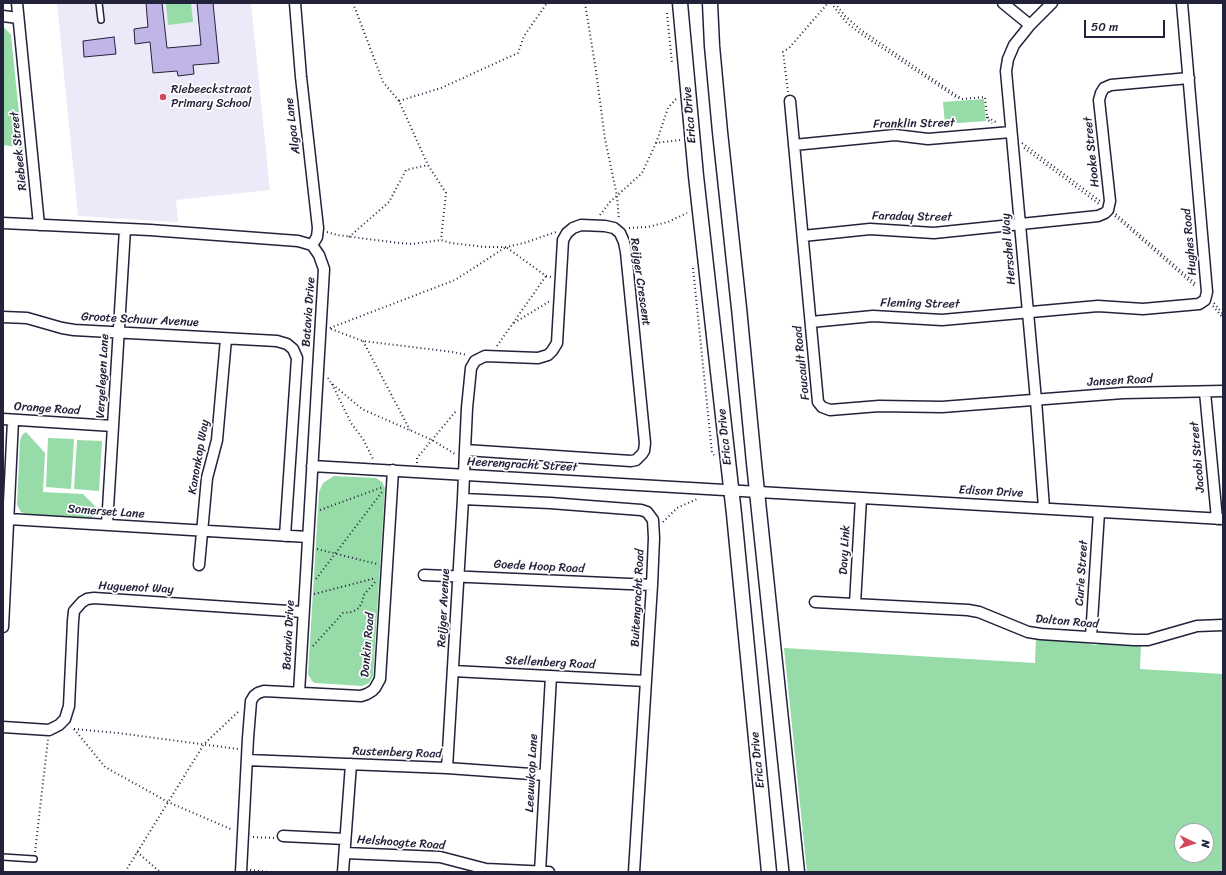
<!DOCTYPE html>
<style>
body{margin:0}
#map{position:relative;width:1226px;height:875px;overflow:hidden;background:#fff;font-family:Sriracha,sans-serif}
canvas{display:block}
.frame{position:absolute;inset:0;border:4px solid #22223b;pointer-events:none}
.north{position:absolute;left:1174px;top:823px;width:40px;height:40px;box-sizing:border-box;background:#fff;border:1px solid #a7a7b1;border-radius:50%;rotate:94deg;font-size:11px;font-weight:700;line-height:16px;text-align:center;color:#22223b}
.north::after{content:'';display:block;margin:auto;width:14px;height:18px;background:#d1495b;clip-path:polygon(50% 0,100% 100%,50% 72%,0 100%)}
.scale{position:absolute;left:1084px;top:20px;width:81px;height:18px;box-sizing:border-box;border:2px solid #22223b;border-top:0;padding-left:5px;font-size:12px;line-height:14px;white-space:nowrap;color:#22223b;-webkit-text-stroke:3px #fff;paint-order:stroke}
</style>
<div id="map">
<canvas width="1226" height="875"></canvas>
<div class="frame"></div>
<div class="north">N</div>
<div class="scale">50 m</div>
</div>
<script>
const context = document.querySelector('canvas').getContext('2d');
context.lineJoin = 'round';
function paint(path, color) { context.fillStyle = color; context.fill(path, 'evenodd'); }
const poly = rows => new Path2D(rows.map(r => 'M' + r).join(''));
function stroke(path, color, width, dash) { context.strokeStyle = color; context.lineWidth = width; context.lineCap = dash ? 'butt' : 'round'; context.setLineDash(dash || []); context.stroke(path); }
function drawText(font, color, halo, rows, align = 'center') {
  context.font = font + ' Sriracha,sans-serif'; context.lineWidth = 3.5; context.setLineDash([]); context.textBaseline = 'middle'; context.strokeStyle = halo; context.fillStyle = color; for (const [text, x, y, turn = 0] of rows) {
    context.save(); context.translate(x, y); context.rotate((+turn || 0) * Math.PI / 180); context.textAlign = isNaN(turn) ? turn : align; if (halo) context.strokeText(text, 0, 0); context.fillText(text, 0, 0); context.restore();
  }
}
paint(poly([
 [57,3,251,3,270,190,176,200,178,222,78,216]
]), '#ece9f8');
paint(poly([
 [166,3,191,3,193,22,168,25],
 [3,26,11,35,23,153,18,147,3,145],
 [984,99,986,121,945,124,943,102],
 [26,432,45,453,43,492,83,494,100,511,96,516,88,518,27,514,21,512,17,505,20,441,22,435],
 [48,438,74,439,71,489,46,487],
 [77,440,102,441,99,491,74,489],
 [334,476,376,478,382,482,385,488,373,676,369,683,362,686,315,683,312,681,308,674,319,492,323,483],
 [1036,637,1079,640,1084,643,1096,645,1103,641,1141,644,1140,669,1223,674,1223,872,807,872,784,648,1035,663],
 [1182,831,1206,831,1206,855,1182,855]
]), '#96dba8');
const building = poly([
 [146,3,162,3,167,48,201,45,197,3,213,3,219,63,193,65,194,74,178,76,177,71,153,73,150,42,135,44,134,29,148,27,146,3],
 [114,37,116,54,84,57,83,41,114,37]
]);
paint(building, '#c0b5e6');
stroke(building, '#22223b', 1);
const lane = poly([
 [99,3,101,20],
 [3,857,34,859]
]);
const street = poly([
 [17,3,39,225],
 [295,3,301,77,318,228,317,237,312,245],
 [1003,3,1030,25],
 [3,16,18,18],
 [790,101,818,402,822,407,830,410,879,406,942,407,1123,393,1223,391],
 [794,145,895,135,928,139,1011,132],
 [3,223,150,230,298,241,312,245,319,255,324,269,299,693],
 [803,236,870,229,934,233,1098,216,1105,213,1108,210,1110,201,1099,100,1101,93,1104,88,1111,85,1189,78],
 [3,317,27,318,62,328,74,330,277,341,287,344,293,349,297,358,285,536],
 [811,322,873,316,942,320,1098,306,1143,309,1199,304,1205,300,1207,292,1182,3],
 [1205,392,1217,519],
 [3,419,113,426],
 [312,466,1223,519],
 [463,499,550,503,641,510,647,512,653,520,654,538,652,585,634,872],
 [1044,508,1036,400,1006,71,1008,59,1014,45,1030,25,1052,3],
 [9,519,308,537],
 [107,525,125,229],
 [199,565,207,478,217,440,226,339],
 [424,575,652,585],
 [815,602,968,610,979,612,1028,632,1041,634,1134,640,1148,640,1197,626,1223,625],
 [855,604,861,498],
 [3,627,13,420],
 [1091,637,1099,512],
 [453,671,646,681],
 [3,727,49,730,59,725,65,719,69,706,73,621,74,611,82,602,87,599,94,598,303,612],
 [247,760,447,768,545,775],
 [447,768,463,499,465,450,467,408,471,368,475,361,485,356,538,358,548,355,552,351,557,343,563,240,567,233,573,228,581,225,605,226,614,228,620,233,624,242,626,252,645,443,644,451,642,454,636,460,631,461,465,450],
 [283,836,345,839],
 [345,853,440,857,486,869,549,872],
 [241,872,248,738,251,701,254,696,258,693,264,691,361,696,367,694,372,691,375,688,380,679,393,470],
 [343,872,351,764],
 [540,872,551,676]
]);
const secondary = poly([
 [680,3,696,176,734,514,769,872],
 [710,3,712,46,720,132,739,308,754,463,797,872]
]);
stroke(lane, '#22223b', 8);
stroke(street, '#22223b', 13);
stroke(secondary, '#22223b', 17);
stroke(poly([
 [353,3,383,82,399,101,428,165,446,193,441,240],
 [585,3,596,71,605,139,617,196,619,220],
 [831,3,846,22,857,31,957,98,961,98],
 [835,3,845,16,861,30,956,95,962,99,985,97,987,117,996,122],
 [667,13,672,63],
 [788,92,783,52,790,47,828,3],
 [399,101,441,88,518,53,524,36,547,3],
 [987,117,987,119,992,123],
 [656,143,668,108,676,99],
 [1022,143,1100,201],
 [1024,148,1099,204],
 [1116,214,1196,284],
 [600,215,610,202,642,173,656,143,680,140],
 [1115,216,1196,287],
 [629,228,648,227,668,222,687,213],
 [327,232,337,235,399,243,412,244,441,240,451,243,485,247,506,247,524,243,556,232],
 [349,237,389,202,406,170,428,165],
 [693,268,712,453,714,455],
 [1214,303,1223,314],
 [1213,306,1223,318],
 [514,323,550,301],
 [330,328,455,280,506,247,546,276,552,277],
 [331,329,363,341,453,352,467,355],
 [363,341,410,430],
 [497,346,546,276],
 [328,378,331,383,362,409,432,440,455,454],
 [332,384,351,423,363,439,373,459],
 [417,463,417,458,456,411],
 [320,510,383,487],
 [663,522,677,508,697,499],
 [317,549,377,564],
 [316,579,382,492],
 [314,594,376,578],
 [313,646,343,613,352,612,359,608,363,600,363,596,375,582],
 [74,729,105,767,168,802,233,830],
 [74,729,118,733,238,749],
 [253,837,274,838],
 [35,852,48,739],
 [137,852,160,872],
 [250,870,269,872],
 [125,872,204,744,239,711]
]), '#22223b', 2, [1, 3]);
stroke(lane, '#fff', 5);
stroke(street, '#fff', 10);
stroke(secondary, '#fff', 14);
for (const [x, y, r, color] of [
 [163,97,4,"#d1495b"]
]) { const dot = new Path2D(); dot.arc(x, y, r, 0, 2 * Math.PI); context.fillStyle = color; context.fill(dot); stroke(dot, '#fff', 1.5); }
drawText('12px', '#22223b', '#fff', [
 ["Riebeeckstraat",171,90],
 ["Primary School",171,104]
], 'left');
drawText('12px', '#22223b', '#fff', [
 ["Erica Drive",690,115,-95],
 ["Franklin Street",914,124,-1],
 ["Algoa Lane",293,126,-97],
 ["Riebeek Street",19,151,-96],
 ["Hooke Street",1092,152,-96],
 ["Faraday Street",912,217,1],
 ["Hughes Road",1190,242,-95],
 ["Herschel Way",1009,249,-95],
 ["Reijger Crescent",640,282,82],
 ["Fleming Street",920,304,1],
 ["Batavia Drive",309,312,-86],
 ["Groote Schuur Avenue",140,320,3],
 ["Foucault Road",802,363,-96],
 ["Vergelegen Lane",103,376,-87],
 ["Jansen Road",1120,381,-3],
 ["Orange Road",47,409,4],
 ["Erica Drive",725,437,-96],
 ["Kanonkop Way",199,457,-80],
 ["Jacobi Street",1198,457,-95],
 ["Heerengracht Street",522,465,3],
 ["Edison Drive",991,492,3],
 ["Somerset Lane",106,512,4],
 ["Davy Link",845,550,-87],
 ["Goede Hoop Road",539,567,3],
 ["Curie Street",1082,573,-86],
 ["Huguenot Way",136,588,3],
 ["Buitengracht Road",638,598,-87],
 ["Reijger Avenue",444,608,-87],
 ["Dalton Road",1067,622,5],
 ["Batavia Drive",289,635,-87],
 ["Donkin Road",368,645,-85],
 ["Stellenberg Road",550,663,3],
 ["Rustenberg Road",397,753,2],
 ["Erica Drive",758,760,-96],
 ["Leeuwkop Lane",532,773,-87],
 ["Helshoogte Road",401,843,4]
]);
</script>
